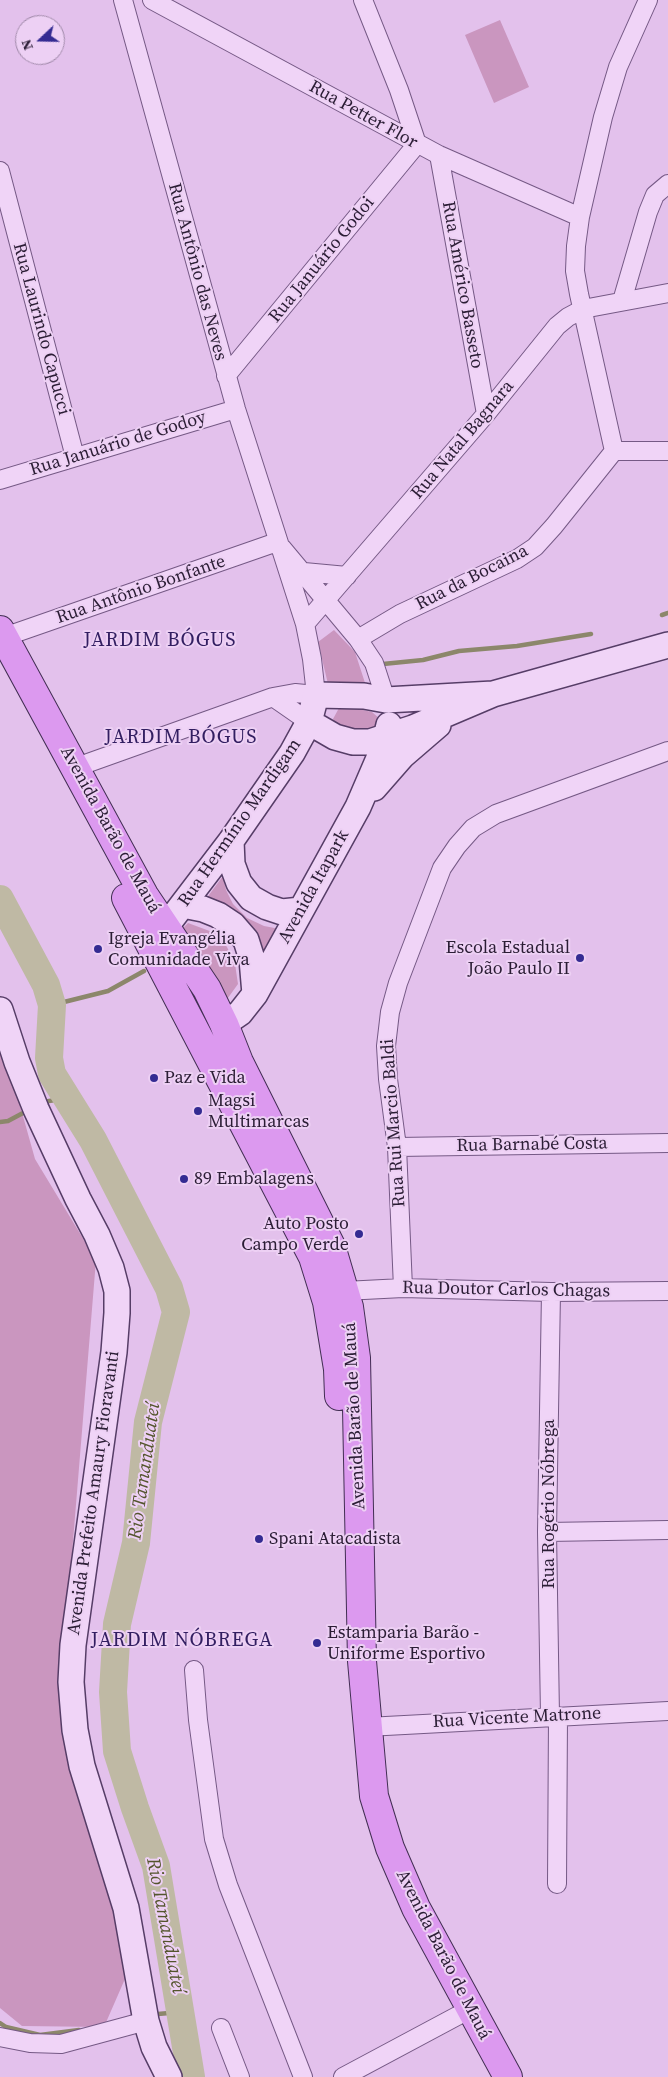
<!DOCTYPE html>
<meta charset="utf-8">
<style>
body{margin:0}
#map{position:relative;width:668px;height:2077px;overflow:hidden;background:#e3c1ec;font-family:"Source Serif 4",serif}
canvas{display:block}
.north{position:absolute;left:15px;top:15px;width:50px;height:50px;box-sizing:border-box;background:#edd0f4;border:1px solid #9f88a8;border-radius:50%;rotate:249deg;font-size:14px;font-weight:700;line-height:20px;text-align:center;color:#2b1d35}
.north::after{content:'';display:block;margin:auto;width:18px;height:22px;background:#342b92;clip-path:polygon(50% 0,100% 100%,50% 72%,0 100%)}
</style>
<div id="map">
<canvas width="668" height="2077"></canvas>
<div class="north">N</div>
</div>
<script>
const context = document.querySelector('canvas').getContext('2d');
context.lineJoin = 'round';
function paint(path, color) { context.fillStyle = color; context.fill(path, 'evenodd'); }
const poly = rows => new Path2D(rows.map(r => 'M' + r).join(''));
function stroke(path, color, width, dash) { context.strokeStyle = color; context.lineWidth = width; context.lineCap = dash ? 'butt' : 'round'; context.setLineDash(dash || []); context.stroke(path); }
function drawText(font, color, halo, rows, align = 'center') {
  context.font = font + ' "Source Serif 4",serif'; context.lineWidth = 4; context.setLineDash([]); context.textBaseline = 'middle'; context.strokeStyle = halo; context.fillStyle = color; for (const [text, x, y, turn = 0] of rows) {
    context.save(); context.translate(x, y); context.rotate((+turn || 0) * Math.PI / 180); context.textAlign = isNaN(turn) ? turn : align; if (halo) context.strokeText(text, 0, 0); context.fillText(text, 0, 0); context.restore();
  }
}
paint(poly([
 [500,20,529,87,494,103,465,35],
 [334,630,355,652,366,686,328,684,318,642],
 [349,707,372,712,381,720,375,735,339,733,333,719,339,708],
 [223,876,226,890,233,904,247,918,264,926,285,930,268,959,257,937,203,903],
 [188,923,215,933,227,947,235,964,238,984,225,1002,179,932],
 [0,1034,35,1159,96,1260,64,1651,128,1972,104,2027,22,2026,0,2008]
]), '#ca96bf');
stroke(poly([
 [662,615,668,613],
 [383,664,423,660,459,651,517,646,591,634],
 [52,1005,108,991,144,971],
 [43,1102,67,1098],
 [0,1122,8,1121,23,1113],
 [158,2014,180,2012],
 [0,2023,6,2027,40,2035,79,2030]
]), '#8c876b', 4.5);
stroke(poly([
 [0,899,46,985,52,1005,49,1058,52,1074,93,1140,169,1288,176,1312,148,1422,136,1543,117,1624,113,1692,117,1751,135,1808,156,1866,191,2077]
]), '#bfb9a4', 28);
const street = poly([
 [152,0,439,155,580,217],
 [439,155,486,414],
 [0,171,75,457],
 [622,301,648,212,655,195,668,184],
 [226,376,417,144,399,90,363,0],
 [614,451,579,294,575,271,576,246,580,217,603,117,618,67,648,0],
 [614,451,668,451],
 [0,480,236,409],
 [282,548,358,639,374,663,386,700],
 [304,572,347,576],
 [305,624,486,414,557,326,568,317,583,309,668,293],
 [4,637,277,542],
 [358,639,400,614,517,559,535,547,554,526,614,451],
 [273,697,309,722],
 [74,768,273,697,295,693,316,695,312,659,305,624,236,409,123,0],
 [397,1147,668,1143],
 [403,1288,397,1147,388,1079,386,1046,390,1012,398,983,442,868,457,846,473,828,496,814,668,751],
 [344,1291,403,1288,551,1292,668,1291],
 [547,1532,668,1530],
 [194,1670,198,1720,214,1839,228,1885,303,2077],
 [550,1716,547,1532,551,1292],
 [367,1727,668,1711],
 [557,1884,558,1716],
 [221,2028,240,2077],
 [0,2037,30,2043,61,2044,146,2021],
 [343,2077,459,2015]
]);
const secondary = poly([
 [309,722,335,737,353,742,370,742,413,728,493,694,668,645],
 [374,788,402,756,438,725],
 [231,841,232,864,239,883,251,898,267,907,282,912,301,910],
 [183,905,203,909,218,915,233,925,246,940,252,959,255,994],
 [154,942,231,841,292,753,309,722,316,695,364,696,386,700,493,694],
 [0,1010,17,1062,36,1109,78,1199,97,1235,111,1268,117,1291,117,1313,114,1352,73,1645,71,1682,75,1730,82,1766,126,1908,146,2021,154,2047,169,2077],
 [224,1024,240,1013,255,994,358,807,383,749,389,725]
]);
const primary = poly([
 [0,630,144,895,207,989,224,1024,239,1062,331,1246,349,1307,356,1358,362,1661,374,1796,390,1848,416,1908,508,2077],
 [126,898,313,1257,327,1302,338,1369,339,1396]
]);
stroke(street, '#755985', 20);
stroke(secondary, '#563d67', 28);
stroke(primary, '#422e53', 30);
stroke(street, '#f0d4f7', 18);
stroke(secondary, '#f0d4f7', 25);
stroke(primary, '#dc99ef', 28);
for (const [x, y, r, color] of [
 [98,949,5,"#342b92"],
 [580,958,5,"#342b92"],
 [154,1078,5,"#342b92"],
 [198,1111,5,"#342b92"],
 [184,1179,5,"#342b92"],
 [359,1234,5,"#342b92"],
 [259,1539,5,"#342b92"],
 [317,1643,5,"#342b92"]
]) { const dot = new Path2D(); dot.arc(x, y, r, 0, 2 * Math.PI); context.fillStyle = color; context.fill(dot); stroke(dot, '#edd0f4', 2); }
drawText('18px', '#2b1d35', '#edd0f4', [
 ["Rua Petter Flor",363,115,29],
 ["Rua Januário Godoi",322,260,-51],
 ["Rua Antônio das Neves",197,272,75],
 ["Rua Américo Basseto",462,285,80],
 ["Rua Laurindo Capucci",41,329,75],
 ["Rua Natal Bagnara",463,440,-50],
 ["Rua Januário de Godoy",118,444,-17],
 ["Rua da Bocaina",472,578,-27],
 ["Rua Antônio Bonfante",141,590,-19],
 ["Rua Hermínio Mardigam",240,823,-55],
 ["Avenida Barão de Mauá",110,830,61],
 ["Avenida Itapark",314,887,-61],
 ["Rua Rui Marcio Baldi",394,1123,-94],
 ["Rua Barnabé Costa",532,1145,-1],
 ["Rua Doutor Carlos Chagas",506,1290,1],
 ["Avenida Barão de Mauá",355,1416,-93],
 ["Avenida Prefeito Amaury Fioravanti",94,1493,-82],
 ["Rua Rogério Nóbrega",549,1504,-90],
 ["Rua Vicente Matrone",517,1718,-3],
 ["Avenida Barão de Mauá",443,1955,63]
]);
drawText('18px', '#2b1d35', '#edd0f4', [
 ["Igreja Evangélia",108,939],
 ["Comunidade Viva",108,960],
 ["Escola Estadual",570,948,"right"],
 ["João Paulo II",570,969,"right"],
 ["Paz e Vida",164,1078],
 ["Magsi",208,1101],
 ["Multimarcas",208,1122],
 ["89 Embalagens",194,1179],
 ["Auto Posto",349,1224,"right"],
 ["Campo Verde",349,1245,"right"],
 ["Spani Atacadista",269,1539],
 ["Estamparia Barão -",327,1633],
 ["Uniforme Esportivo",327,1654]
], 'left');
drawText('italic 19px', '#54552d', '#edd0f4', [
 ["Rio Tamanduateí",145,1471,-82],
 ["Rio Tamanduateí",165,1926,79]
]);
context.letterSpacing = '1px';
drawText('20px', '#321e61', '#edd0f4', [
 ["JARDIM BÓGUS",160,641],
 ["JARDIM BÓGUS",181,738],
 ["JARDIM NÓBREGA",182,1641]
]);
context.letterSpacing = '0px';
</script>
